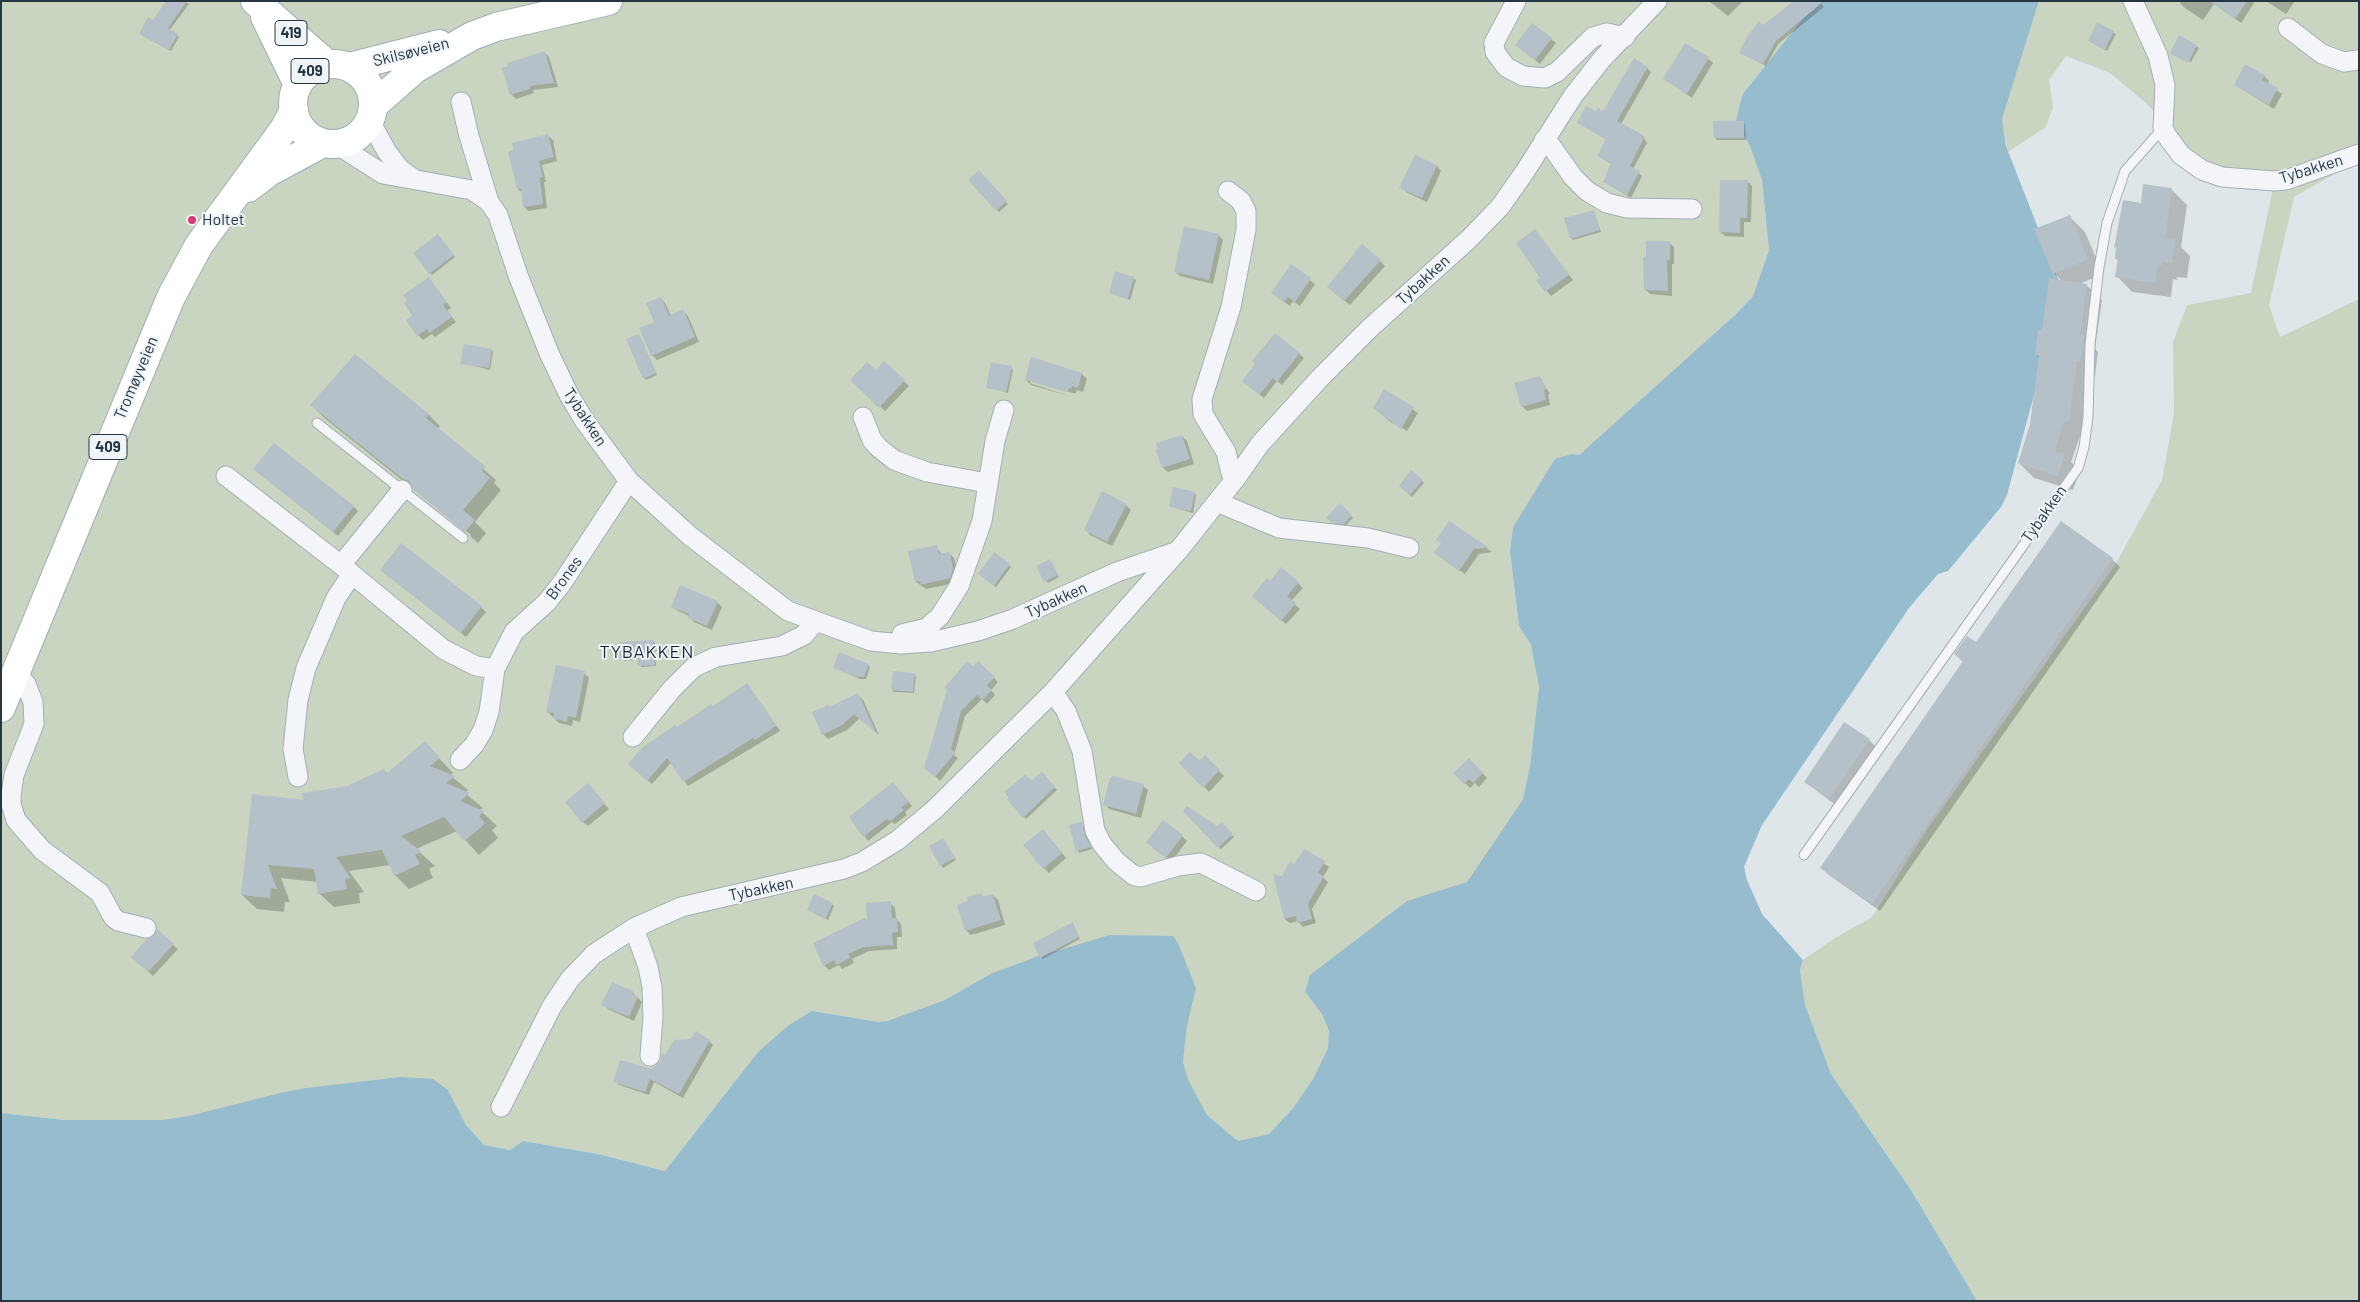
<!DOCTYPE html>
<meta charset="utf-8">
<style>
body{margin:0}
#map{position:relative;width:2360px;height:1302px;overflow:hidden;background:#dfe6ea;font-family:Barlow,sans-serif}
canvas{display:block}
.frame{position:absolute;inset:0;border:2px solid #273643;pointer-events:none}
</style>
<div id="map">
<canvas width="2360" height="1302"></canvas>
<div class="frame"></div>
</div>
<script>
const context = document.querySelector('canvas').getContext('2d');
context.lineJoin = 'round';
function paint(path, color) {
  context.fillStyle = color;
  context.fill(path, 'evenodd');
}
function toPath(rows) {
  const path = new Path2D();
  for (const r of rows) {
    if (r.length === 3) {
      path.moveTo(r[0] + r[2], r[1]);
      path.arc(r[0], r[1], r[2], 0, 2 * Math.PI);
      continue;
    }
    path.moveTo(r[0], r[1]);
    for (let i = 2; i < r.length; i += 2) path.lineTo(r[i], r[i + 1]);
  }
  return path;
}
function stroke(path, color, width, dash) {
  context.strokeStyle = color;
  context.lineWidth = width;
  context.lineCap = dash ? 'butt' : 'round';
  context.setLineDash(dash || []);
  context.stroke(path);
}
function write(font, color, halo, rows, align = 'center') {
  context.font = font + ' Barlow,sans-serif';
  context.lineWidth = 4;
  context.setLineDash([]);
  context.textBaseline = 'middle';
  context.strokeStyle = halo;
  context.fillStyle = color;
  for (const [text, x, y, turn = 0] of rows) {
    context.save();
    context.translate(x, y);
    context.rotate((+turn || 0) * Math.PI / 180);
    context.textAlign = isNaN(turn) ? turn : align;
    if (halo) context.strokeText(text, 0, 0);
    context.fillText(text, 0, 0);
    context.restore();
  }
}
paint(toPath([
 [1,1,1817,1,1744,94,1738,111,1736,121,1750,146,1762,180,1769,250,1753,296,1735,315,1579,455,1572,454,1513,527,1510,551,1519,626,1531,645,1539,687,1530,766,1523,799,1467,882,1305,992,1322,1014,1329,1031,1328,1048,1313,1079,1294,1107,1269,1134,1238,1141,1207,1115,1187,1080,1183,1062,1187,1026,990,974,945,1000,887,1021,758,1052,665,1171,598,1154,523,1141,510,1150,484,1145,466,1125,448,1090,162,1120,65,1120,1,1113],
 [2039,1,2359,1,2359,160,2294,197,2269,305,2280,337,2359,299,2359,1301,1977,1301,1911,1190,1831,1074,1805,1005,1800,970,1803,960,1835,938,1872,917,1924,834,2115,565,2162,480,2174,413,2173,342,2187,305,2251,293,2273,188,2194,156,2146,103,2110,73,2066,56,2049,80,2053,107,2046,127,2008,152,2002,119]
]), '#c9d5c0');
paint(toPath([
 [1817,1,2039,1,2002,119,2006,146,2058,279,2058,287,2037,384,2007,495,2001,507,1948,571,1938,574,1909,608,1762,825,1744,867,1747,880,1762,914,1803,960,1800,970,1805,1005,1831,1074,1911,1190,1977,1301,1,1301,1,1113,65,1120,162,1120,189,1116,280,1093,306,1088,400,1077,433,1079,448,1090,466,1125,484,1145,510,1150,523,1141,598,1154,665,1171,758,1052,789,1025,812,1011,878,1022,887,1021,945,1000,990,974,1036,957,1110,935,1173,936,1178,943,1196,988,1187,1026,1183,1062,1188,1080,1207,1115,1238,1141,1269,1134,1294,1107,1313,1079,1328,1048,1329,1031,1322,1014,1305,992,1310,975,1407,901,1467,882,1523,799,1530,766,1539,687,1531,645,1519,626,1510,551,1513,527,1555,459,1572,454,1579,455,1735,315,1753,296,1769,250,1762,180,1750,146,1736,121,1738,111,1743,94]
]), '#97bccd');
paint(toPath([
 [185,1,189,4,169,31,179,37,171,51,143,36,153,22],
 [1709,1,1743,1,1728,16],
 [1796,1,1825,1,1821,4,1824,7,1778,44,1766,66,1741,53,1763,26],
 [2182,1,2252,1,2254,3,2241,23,2214,4,2203,20,2185,8,2180,3],
 [2266,1,2295,1,2286,14],
 [2098,24,2116,34,2107,51,2089,41],
 [2180,37,2199,48,2191,62,2173,55],
 [1551,39,1556,43,1540,64,1522,50],
 [545,53,549,57,558,87,533,90,534,93,516,99,511,94],
 [1708,58,1713,63,1692,98,1665,79],
 [1647,68,1651,72,1621,124,1643,136,1647,143,1633,169,1642,176,1631,198,1604,182,1611,164,1599,156,1607,140,1579,123,1597,113,1603,113],
 [2264,76,2269,81,2267,84,2282,94,2274,109,2235,85],
 [1743,122,1745,124,1746,140,1717,140,1715,138],
 [548,136,553,140,557,161,542,165,546,182,544,182,547,208,528,211,524,206,522,193,518,189],
 [1415,156,1437,166,1441,171,1427,202,1406,192,1401,187],
 [979,172,1008,204,999,212,970,180],
 [1747,181,1752,186,1751,222,1744,222,1744,237,1725,236,1720,232],
 [2171,189,2187,205,2181,247,2190,256,2187,278,2177,277,2177,280,2173,279,2171,297,2132,292,2117,276,2119,261,2116,258,2116,247,2124,201,2142,204],
 [1594,211,1601,232,1573,240,1571,238],
 [2069,216,2085,232,2103,274,2079,284,2086,285,2102,300,2095,349,2098,352,2095,376,2092,376,2084,436,2080,436,2071,462,2080,470,2073,490,2034,478,2019,463,2031,424,2040,358,2036,355,2062,281,2054,273],
 [1535,231,1573,280,1551,296,1538,281,1542,278],
 [1218,235,1223,240,1213,284,1180,276,1175,271],
 [440,237,455,257,432,275,430,273],
 [1669,242,1674,247,1674,264,1672,264,1672,296,1650,294,1645,289],
 [1380,261,1385,266,1350,305,1333,292],
 [1291,266,1315,284,1300,306,1293,301,1290,306,1277,297],
 [429,278,451,308,447,311,456,322,435,337,432,334,423,340,418,335,414,316],
 [1133,278,1136,280,1130,300,1110,293],
 [661,299,665,303,671,316,683,311,688,316,699,342,657,360,652,355],
 [1275,334,1304,358,1282,385,1277,381,1264,398,1243,381,1257,364],
 [640,337,657,375,646,380,644,378],
 [491,350,493,352,490,370,462,363],
 [1032,359,1082,374,1087,379,1083,392,1077,390,1076,393,1073,393,1030,381,1030,383,1072,397,1031,385,1026,380],
 [885,363,909,386,885,411,852,380,876,372],
 [1011,368,1013,370,1008,393,987,387],
 [1539,377,1550,394,1548,395,1550,405,1527,411,1522,406],
 [1385,390,1418,413,1406,433,1407,431,1393,422,1393,424,1374,408],
 [312,405,428,414,440,426,437,429,496,480,494,483,501,490,475,522,486,533,478,543,470,536,471,535,323,417],
 [1182,436,1187,441,1194,464,1168,472,1163,468],
 [260,474,353,506,358,511,338,536],
 [1422,481,1424,483,1412,497,1400,486],
 [1194,493,1196,495,1193,513,1170,506],
 [1126,505,1131,510,1112,546,1090,535,1086,530],
 [1340,505,1353,518,1346,525,1335,524,1328,518],
 [1450,522,1492,552,1479,554,1465,574,1435,553,1442,544],
 [936,546,942,555,949,553,954,558,958,574,955,583,926,589,916,582],
 [2112,559,2120,567,1880,911,1829,875,1821,868,1964,663,1955,654,1977,644],
 [1052,563,1059,577,1048,583,1038,567],
 [1009,565,1011,567,996,587,982,576],
 [387,575,481,607,486,612,466,637],
 [1270,583,1298,583,1303,588,1291,601,1300,609,1286,624,1258,601],
 [717,602,722,607,712,630,694,622,689,616,678,611,673,607],
 [653,641,655,643,656,666,641,667,639,659,624,661,622,658],
 [978,662,998,682,991,690,995,695,987,704,982,699,965,716,954,755,958,758,940,781,926,767,973,668],
 [868,665,870,667,866,679,860,679,835,668],
 [584,673,589,678,580,722,573,720,572,726,559,723,548,712],
 [914,674,916,677,914,693,894,692,892,690],
 [747,684,780,731,688,786,671,763,652,784,634,768,713,708],
 [858,695,863,700,879,735,860,718,847,730,828,739,823,734,829,708],
 [1869,740,1876,747,1837,806,1805,782],
 [425,743,453,773,450,775,468,790,465,793,483,808,480,810,497,826,492,830,498,838,479,855,457,831,416,849,435,866,429,869,433,878,409,889,395,875,390,865,349,871,364,892,359,893,360,903,334,907,319,893,317,882,281,878,290,902,285,902,284,912,257,909,242,895,304,801,347,787,383,770,388,774],
 [1205,757,1224,776,1209,792,1180,763,1200,763],
 [1469,759,1487,778,1479,787,1475,783,1470,788,1455,773],
 [1042,773,1057,790,1026,819,1009,799],
 [1143,786,1148,790,1141,818,1109,809,1105,804],
 [897,788,912,806,905,812,907,815,895,824,892,822,868,841,851,817],
 [592,790,609,809,588,826,583,822],
 [1184,811,1217,828,1221,824,1234,837,1221,849],
 [1082,823,1092,849,1079,853,1070,826],
 [1047,835,1066,858,1049,873,1044,868],
 [1182,836,1187,841,1171,862,1152,847],
 [943,839,956,860,943,868,930,846],
 [1304,850,1329,867,1323,877,1328,882,1312,909,1316,923,1303,927,1298,921,1290,923,1285,919,1282,877,1294,865],
 [981,894,984,898,993,895,998,900,1005,925,971,935,966,930,969,902],
 [890,903,895,908,896,918,901,924,902,937,897,937,897,949,869,951,852,959,854,963,842,969,839,965,829,970,824,965],
 [832,904,834,906,828,920,808,910],
 [1074,926,1080,939,1043,959,1041,957],
 [173,945,178,949,153,976,137,962],
 [632,992,642,1002,634,1021,608,1009,603,1004],
 [709,1041,713,1045,683,1098,654,1082,649,1095,619,1085,615,1081,653,1071,665,1057]
]), '#0003');
paint(toPath([
 [166,1,187,1,168,28,178,34,169,50,139,34,148,17,153,20],
 [1794,1,1824,1,1776,41,1763,64,1739,53,1747,37,1759,21,1763,25],
 [2210,1,2247,1,2235,19],
 [2097,22,2114,31,2105,50,2088,41],
 [1532,23,1552,38,1535,60,1515,45],
 [2179,35,2197,45,2188,63,2170,53],
 [1685,43,1709,57,1687,94,1663,79],
 [545,51,554,83,530,86,530,89,510,95,502,68,508,66,507,63],
 [1634,58,1648,67,1617,121,1643,135,1642,138,1644,138,1630,166,1640,171,1627,195,1603,182,1611,163,1597,156,1606,139,1577,123,1586,106,1596,111,1598,108,1603,111],
 [2245,64,2265,75,2262,80,2278,88,2269,105,2234,85],
 [1713,121,1744,121,1744,138,1714,138],
 [548,134,554,157,539,161,543,177,540,178,543,204,523,207,521,189,517,189,508,152,513,150,512,143],
 [1415,155,1437,165,1422,198,1399,188],
 [979,170,1007,201,996,211,968,180],
 [1720,180,1748,180,1747,218,1740,218,1740,233,1719,232],
 [2143,184,2172,188,2165,238,2175,239,2172,263,2162,262,2162,265,2158,265,2156,283,2115,277,2118,259,2115,259,2116,247,2114,248,2123,200,2141,203],
 [1594,210,1600,230,1570,239,1564,218],
 [2070,215,2088,259,2053,274,2034,229],
 [1184,226,1219,234,1209,280,1174,272],
 [1535,229,1569,275,1545,292,1536,280,1540,278,1516,243],
 [438,234,454,255,429,274,413,253],
 [1646,241,1670,241,1670,260,1667,260,1668,291,1644,290,1643,257,1646,257],
 [1362,244,1381,260,1344,301,1327,287],
 [1291,264,1311,278,1295,302,1288,297,1284,302,1271,293],
 [1115,271,1134,277,1128,299,1109,293],
 [429,277,447,303,443,305,452,317,429,333,427,329,417,336,406,320,412,316,404,303,407,301,403,295],
 [2049,278,2087,284,2080,335,2084,336,2080,361,2077,361,2069,421,2064,421,2055,451,2065,454,2058,476,2018,463,2030,424,2039,356,2035,355,2038,330,2042,330],
 [661,297,669,316,683,309,695,337,651,356,639,328,654,322,646,303],
 [1275,333,1300,353,1277,382,1273,378,1259,395,1242,381,1255,364,1252,361],
 [639,334,656,373,643,379,626,339],
 [464,344,492,349,489,368,460,364],
 [355,354,429,414,426,418,486,467,482,471,490,478,463,510,475,520,465,532,413,489,409,481,403,479,310,405],
 [1031,357,1082,373,1078,388,1072,386,1071,389,1069,388,1067,392,1025,380],
 [884,361,905,380,879,408,850,380,867,362,876,370],
 [991,362,1012,366,1006,392,986,388],
 [1540,376,1546,389,1544,390,1546,400,1521,407,1514,383],
 [1384,389,1414,407,1401,429,1373,408],
 [1182,435,1190,459,1162,468,1156,450,1158,449,1156,443],
 [274,443,354,506,333,532,253,469],
 [1411,470,1423,480,1410,495,1399,486],
 [1173,487,1195,492,1191,511,1169,507],
 [1102,491,1127,504,1107,542,1084,530],
 [1340,503,1352,515,1344,524,1332,523,1326,518],
 [1449,521,1489,548,1474,549,1459,571,1434,553,1441,543,1436,540],
 [2061,521,2113,558,1872,904,1820,868,1963,661,1954,654,1967,636,1976,642],
 [401,543,482,606,461,633,380,570],
 [937,545,939,554,950,552,953,569,950,578,920,585,920,581,915,582,908,551],
 [994,552,1010,564,994,586,978,574],
 [1050,559,1058,575,1044,582,1036,566],
 [1281,567,1299,582,1287,596,1296,603,1281,621,1252,596,1267,578,1270,581],
 [680,585,718,601,707,626,688,618,689,614,671,607],
 [653,640,655,665,638,666,637,658,620,659,619,642],
 [839,652,869,664,864,677,857,677,833,668],
 [967,661,973,666,978,661,995,677,987,685,992,690,982,700,977,695,961,711,951,749,955,753,935,777,924,768,947,690,945,687],
 [556,665,585,671,576,718,568,716,567,722,553,718,554,713,546,712],
 [893,671,915,673,913,692,891,690],
 [747,683,776,726,755,740,753,738,683,782,667,758,647,781,628,764,643,747,675,725,677,727,711,704,713,706],
 [858,693,877,734,854,714,842,725,822,735,812,712,828,705,829,707],
 [1844,722,1870,739,1829,799,1804,782],
 [425,741,440,758,430,766,455,776,446,783,470,793,460,801,484,811,479,816,485,823,479,829,464,841,444,817,401,836,422,852,415,855,420,864,394,876,382,850,336,857,351,878,345,879,347,889,318,894,314,869,268,865,277,889,271,888,270,898,241,895,252,794,303,800,302,793,347,786,384,769,386,774],
 [1190,752,1200,761,1205,755,1220,770,1203,788,1179,763],
 [1469,758,1483,773,1473,783,1469,779,1464,784,1453,773],
 [1042,772,1055,787,1023,818,1007,799,1009,798,1004,792,1025,775,1032,780],
 [1113,776,1144,784,1136,814,1103,805,1110,778],
 [893,782,909,802,901,807,904,810,890,821,887,819,863,837,849,817],
 [588,783,605,803,582,823,565,802],
 [1187,806,1217,826,1222,822,1233,834,1218,848,1183,811],
 [1163,820,1183,835,1166,858,1146,842],
 [1082,822,1085,836,1091,847,1076,851,1069,825],
 [1043,829,1062,853,1043,869,1023,845],
 [943,838,955,858,940,866,929,846],
 [1304,849,1325,861,1318,873,1324,876,1308,904,1312,919,1297,923,1296,916,1284,919,1273,874,1282,876,1290,861,1294,864,1296,862],
 [981,893,982,897,993,894,1001,920,965,931,957,905,968,901,967,897],
 [814,894,833,903,825,919,807,910],
 [891,901,892,918,897,918,898,932,892,933,893,945,864,947,848,954,850,958,836,965,834,960,823,966,813,943,864,918,867,920,866,903],
 [1073,922,1079,937,1040,958,1033,943],
 [157,929,174,944,148,972,131,957,147,939,154,935],
 [612,982,633,991,632,994,638,996,629,1017,601,1005],
 [696,1031,710,1040,679,1094,650,1079,645,1092,613,1082,620,1060,652,1069,660,1062,662,1053,665,1055,674,1040,690,1039]
]), '#b6c0c8');
const lane = toPath([
 [317,423,463,538],
 [1804,855,2078,468,2084,447,2088,417,2090,344,2099,267,2107,223,2125,171,2163,128]
]);
const street = toPath([
 [1516,1,1494,43,1495,52,1506,67,1523,76,1545,78,1557,72,1593,37,1607,33,1625,37],
 [2133,1,2158,56,2165,85,2163,128,2167,136,2181,155,2202,170,2222,177,2275,181,2286,180,2359,154],
 [2288,28,2322,54,2344,62,2358,60],
 [461,102,469,136,489,202],
 [370,121,387,152,400,169,414,179],
 [1544,140,1549,143,1573,177,1587,191,1607,203,1627,208,1692,209],
 [336,144,383,174,472,190,489,202,498,215,519,278,549,353,569,395,584,420,629,481,690,536,788,611,871,641,901,644,931,642,978,631,1013,619,1117,572,1178,551,1236,478,1260,444,1320,378,1370,328,1469,239,1500,207,1524,173,1573,96,1602,59,1657,1],
 [1228,191,1241,201,1246,211,1246,230,1231,307,1202,399,1203,414,1226,452,1231,473,1236,478],
 [863,417,872,440,878,447,894,460,927,472,987,483],
 [226,476,341,565,443,649,476,666,495,669],
 [1217,502,1279,528,1368,538,1409,548],
 [341,565,402,490],
 [902,638,902,634,927,628,940,616,959,586,982,521,995,441,1004,410],
 [16,672,26,684,33,702,34,724,14,775,11,795,11,804,16,820,42,850,100,893,113,917,118,921,146,928],
 [1053,692,1066,711,1082,751,1095,831,1102,844,1116,861,1133,875,1140,877,1178,866,1201,863,1256,891],
 [633,737,671,690,694,667,716,657,782,646,804,635,815,622],
 [460,760,474,745,483,730,489,712,495,669,514,632,547,602,562,583,629,481],
 [298,777,293,749,298,700,306,668,336,598,352,574],
 [634,928,648,967,652,987,653,1016,650,1056],
 [501,1107,552,1006,570,979,594,954,634,928,681,907,844,869,862,862,898,840,935,809,1053,692,1177,552]
]);
const primary = toPath([
 [255,1,327,64],
 [265,17,298,85],
 [333,104,40],
 [349,67,439,44],
 [374,105,415,69,472,36,496,27,608,1],
 [248,188,269,172,323,143],
 [1,708,171,297,199,245,284,129,294,110]
]);
stroke(lane, '#a4aeb5', 11);
stroke(street, '#a4aeb5', 21);
stroke(primary, '#9eadb7', 30);
stroke(lane, '#f3f5f8', 9);
stroke(street, '#f3f5f8', 19);
stroke(primary, '#fff', 28);
for (const [x, y, r, color] of [
 [192,220,5,"#da3a72"]
]) {
  const dot = new Path2D();
  dot.arc(x, y, r, 0, 2 * Math.PI);
  context.fillStyle = color;
  context.fill(dot);
  stroke(dot, '#eff4f7', 2);
}
for (const [x, y, w] of [
 [291,33,32],
 [310,71,38],
 [108,447,38]
]) {
  const box = new Path2D();
  box.roundRect(x - w / 2, y - 12.5, w, 25, 4);
  context.fillStyle = '#eff4f7';
  context.fill(box);
  stroke(box, '#273643', 1);
}
write('bold 15px', '#273643', null, [
 ["419",291,33],
 ["409",310,71],
 ["409",108,447]
]);
write('16px', '#273643', '#eff4f7', [
 ["Skilsøveien",411,52,-14],
 ["Tybakken",2311,169,-17],
 ["Tybakken",1423,280,-42],
 ["Tromøyveien",136,378,-67],
 ["Tybakken",585,417,57],
 ["Tybakken",2044,514,-55],
 ["Brones",564,578,-54],
 ["Tybakken",1056,600,-24],
 ["Tybakken",761,889,-12]
]);
write('16px', '#273643', '#eff4f7', [
 ["Holtet",202,220]
], 'left');
context.letterSpacing = '1px';
write('18px', '#192733', '#eff4f7', [
 ["TYBAKKEN",647,652]
]);
context.letterSpacing = '0px';
</script>
